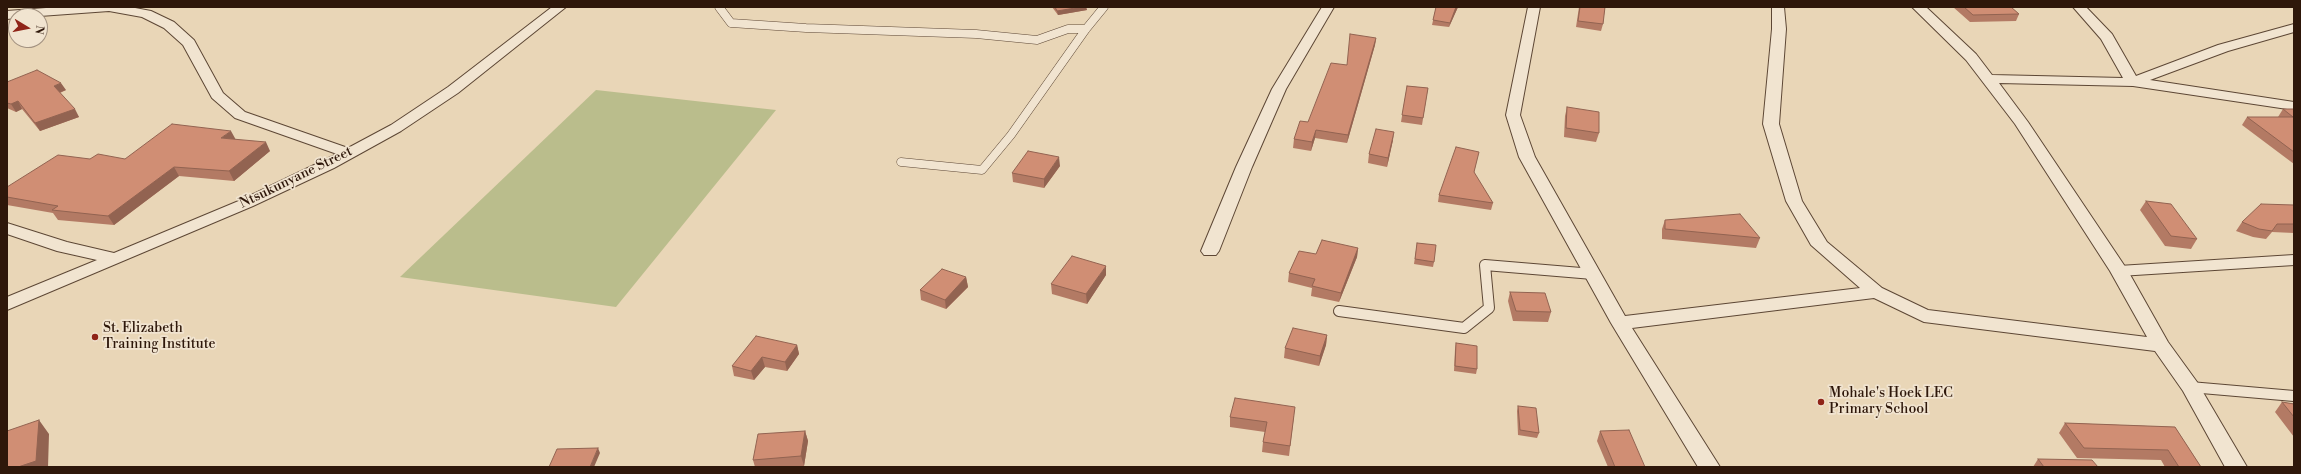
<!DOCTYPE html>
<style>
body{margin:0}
#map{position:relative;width:2301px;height:474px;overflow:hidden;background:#e9d6b7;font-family:"Libre Bodoni",serif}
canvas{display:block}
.frame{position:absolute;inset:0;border:8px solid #2e170a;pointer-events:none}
.north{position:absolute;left:8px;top:8px;width:40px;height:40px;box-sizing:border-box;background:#f1e4d0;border:1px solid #a39281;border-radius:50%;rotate:100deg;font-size:11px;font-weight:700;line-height:16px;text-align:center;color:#2e170a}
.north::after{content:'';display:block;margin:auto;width:14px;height:18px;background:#8f2418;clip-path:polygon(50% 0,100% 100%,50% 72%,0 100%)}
</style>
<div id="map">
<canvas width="2301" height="474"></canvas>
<div class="frame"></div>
<div class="north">N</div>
</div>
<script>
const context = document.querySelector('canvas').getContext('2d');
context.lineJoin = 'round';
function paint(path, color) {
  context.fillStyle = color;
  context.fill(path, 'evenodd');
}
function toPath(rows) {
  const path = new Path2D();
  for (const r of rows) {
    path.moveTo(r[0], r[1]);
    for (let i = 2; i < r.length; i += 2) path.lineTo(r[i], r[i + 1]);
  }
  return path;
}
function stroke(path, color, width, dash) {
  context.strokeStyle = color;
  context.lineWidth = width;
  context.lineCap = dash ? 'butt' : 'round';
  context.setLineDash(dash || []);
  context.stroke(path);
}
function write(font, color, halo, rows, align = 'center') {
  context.font = font + ' "Libre Bodoni",serif';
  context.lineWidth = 3.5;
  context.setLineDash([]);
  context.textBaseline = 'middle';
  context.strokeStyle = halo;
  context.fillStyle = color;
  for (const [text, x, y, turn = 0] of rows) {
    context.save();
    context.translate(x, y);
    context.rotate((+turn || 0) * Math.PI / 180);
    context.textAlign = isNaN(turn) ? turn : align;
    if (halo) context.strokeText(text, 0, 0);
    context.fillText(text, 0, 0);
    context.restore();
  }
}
paint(toPath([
 [596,90,776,110,616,307,400,277]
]), '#babd8c');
const laneFar1 = toPath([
 [719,7,731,23,806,28,976,34,1037,40,1068,29,1086,29],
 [901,162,982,170,1011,135,1086,29,1104,7]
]);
const lane = toPath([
 [2119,271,2294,260],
 [1339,311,1464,328,1489,308,1485,265,1593,274],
 [2190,387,2294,396]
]);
const street = toPath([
 [59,7,130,7,151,11,174,22,194,40,223,93,245,112,348,148,391,125,448,87,552,7,566,7,458,93,401,131,334,168,253,206,7,310,7,297,97,260,57,251,7,234,7,223,67,242,114,253,241,200,337,154,235,118,212,98,183,45,164,28,142,17,109,11,40,16,16,16,16,18,7,19,7,11,59,7],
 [1322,7,1334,7,1286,89,1252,167,1219,251,1216,255,1204,255,1201,251,1236,167,1272,89,1322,7],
 [1528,7,1540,7,1520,115,1535,157,1625,316,1860,288,1811,245,1786,201,1763,124,1772,29,1772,7,1784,7,1786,29,1779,124,1802,201,1827,242,1882,288,1928,310,2147,337,2110,271,2015,124,1966,60,1912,7,1926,7,1976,54,1992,75,2123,78,2101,39,2073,7,2086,7,2112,34,2136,76,2218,45,2294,24,2294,32,2228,51,2150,80,2294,102,2294,110,2133,86,1999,83,2028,122,2128,271,2168,342,2197,382,2247,467,2225,467,2183,391,2155,351,1924,322,1874,298,1632,328,1720,467,1698,467,1611,323,1519,157,1506,115,1528,7]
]);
stroke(laneFar1, '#5d4735', 9);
stroke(lane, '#5d4735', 12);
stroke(street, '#5d4735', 2);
stroke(laneFar1, '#f1e4d0', 8);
stroke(lane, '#f1e4d0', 10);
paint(street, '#f1e4d0');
paint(toPath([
 [1052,7,1086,7,1087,10,1058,15],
 [1436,7,1458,7,1449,27,1432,25],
 [1579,7,1605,7,1603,24,1601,31,1576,27],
 [1953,7,2011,7,2019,14,2016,21,1970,22],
 [1376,38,1375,45,1347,143,1315,138,1311,151,1293,148,1294,139,1308,122,1347,65],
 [7,82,66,90,60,93,79,117,40,131,22,109,16,112,7,108],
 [1407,86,1428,88,1422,125,1401,122],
 [1567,107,1599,133,1596,142,1564,137,1565,116],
 [2283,109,2294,109,2294,164,2242,125,2247,117,2278,117],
 [236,140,270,151,234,181,179,176,114,225,58,220,53,213,7,205,7,187,90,159,125,159],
 [1393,140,1387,167,1368,163,1369,154],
 [1477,159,1474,173,1493,203,1491,210,1438,202,1439,195],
 [1060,166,1044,188,1013,182,1012,173],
 [2146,201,2197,239,2191,249,2165,246,2140,210],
 [2294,205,2294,233,2272,232,2266,239,2253,237,2236,231,2242,222],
 [1665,220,1760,238,1756,248,1662,239,1662,229],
 [1417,243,1434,262,1433,267,1414,264],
 [1358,248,1357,257,1339,302,1311,296,1312,288,1288,282,1289,273,1316,254],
 [1106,275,1087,304,1052,294,1051,284],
 [966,277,968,287,946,309,921,300,920,290],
 [1510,292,1551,312,1548,322,1513,321,1508,301],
 [1327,335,1326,345,1319,366,1284,358,1285,348],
 [1456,343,1477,369,1476,374,1454,371,1455,349],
 [797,345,799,354,787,371,765,367,754,380,734,376,732,366],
 [2282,402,2294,404,2294,437,2275,412],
 [1518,406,1539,433,1537,438,1518,435,1517,411],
 [1294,416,1289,456,1262,452,1263,442,1265,432,1230,427,1230,417],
 [2065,423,2175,427,2201,467,2165,467,2161,460,2077,458,2059,433],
 [805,431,808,441,804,466,790,467,755,467,753,460],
 [1600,431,1645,467,1608,467,1597,441],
 [2038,459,2098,467,2033,467]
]), '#b37a64');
paint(toPath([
 [1081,7,1086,7,1087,10,1058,15,1057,11],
 [1456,7,1458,7,1449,27,1450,23],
 [1376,38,1375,45,1347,143,1348,135],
 [61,83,66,90,58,93,54,86],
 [18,101,22,109,16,112,11,104],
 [75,109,79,117,40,131,35,123],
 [1316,130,1315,138,1311,151,1312,142],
 [231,131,236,140,221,138],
 [1394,132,1393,140,1387,167,1388,158],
 [266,142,270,151,234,181,229,171],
 [1059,157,1060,166,1044,188,1044,179],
 [174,167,179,176,114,225,108,216],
 [1358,248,1357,257,1339,302,1341,293],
 [1106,266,1106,275,1087,304,1086,294],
 [966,277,968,287,946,309,945,300],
 [1327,335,1326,345,1319,366,1320,356],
 [797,345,799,354,787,371,785,362],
 [762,357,765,367,754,380,751,371],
 [39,420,49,434,48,467,18,467],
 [805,431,808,441,804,466,801,456],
 [598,448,600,453,594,467,590,467]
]), '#926351');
const building = toPath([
 [1055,7,1081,7,1057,11,1055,7],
 [1436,7,1456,7,1450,23,1433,20,1436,7],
 [1580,7,1605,7,1603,24,1578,21,1580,7],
 [1964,7,2011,7,2019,14,1973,15,1964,7],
 [1350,34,1376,38,1348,135,1316,130,1312,142,1294,139,1300,121,1308,122,1331,63,1347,65,1350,34],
 [37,70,61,83,54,86,75,109,35,123,18,101,11,104,7,103,7,82,37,70],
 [1407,86,1428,88,1423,118,1402,115,1407,86],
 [1567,107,1599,112,1599,133,1566,128,1567,107],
 [2283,109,2294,109,2294,152,2247,117,2293,117,2283,109],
 [172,124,231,131,221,138,266,142,229,171,174,167,108,216,52,210,58,206,7,197,7,187,58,155,90,159,98,154,125,159,172,124],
 [1376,129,1394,132,1388,158,1369,154,1376,129],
 [1456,147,1479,152,1474,172,1493,203,1439,195,1456,147],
 [1028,151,1059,157,1044,179,1012,173,1028,151],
 [2146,201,2171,204,2197,239,2171,236,2146,201],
 [2261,204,2294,205,2294,224,2277,224,2272,231,2259,229,2242,222,2261,204],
 [1740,214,1760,238,1665,229,1665,220,1740,214],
 [1322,240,1358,248,1341,293,1312,286,1315,279,1289,273,1299,251,1316,254,1322,240],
 [1417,243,1436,245,1434,262,1415,259,1417,243],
 [1072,256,1106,266,1086,294,1051,284,1072,256],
 [942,269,966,277,945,300,920,290,942,269],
 [1510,292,1545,293,1551,312,1516,311,1510,292],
 [1293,328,1327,335,1320,356,1285,348,1293,328],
 [756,336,797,345,785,362,762,357,751,371,732,366,756,336],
 [1456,343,1477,346,1477,369,1455,366,1456,343],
 [1235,398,1295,407,1290,446,1263,442,1267,422,1230,417,1235,398],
 [2282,402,2294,404,2294,417,2282,402],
 [1518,406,1536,408,1539,433,1520,430,1518,406],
 [39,420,36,461,18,467,7,467,7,431,39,420],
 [2065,423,2175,427,2201,467,2179,467,2168,450,2084,448,2065,423],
 [1629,430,1645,467,1615,467,1600,431,1629,430],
 [805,431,801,456,753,460,758,434,805,431],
 [598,448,590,467,549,467,557,449,598,448],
 [2038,459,2092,460,2098,467,2044,467,2038,459]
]);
paint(building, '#d08e74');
stroke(building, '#926351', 1);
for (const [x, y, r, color] of [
 [95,337,4,"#8f2418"],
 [1821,402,4,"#8f2418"]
]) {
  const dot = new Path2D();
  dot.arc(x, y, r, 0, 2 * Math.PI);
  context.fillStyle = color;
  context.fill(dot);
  stroke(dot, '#f1e4d0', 1.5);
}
write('14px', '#2e170a', '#f1e4d0', [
 ["Ntsukunyane Street",296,178,-26]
]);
write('14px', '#2e170a', '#f1e4d0', [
 ["St. Elizabeth",103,329],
 ["Training Institute",103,345],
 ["Mohale's Hoek LEC",1829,394],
 ["Primary School",1829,410]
], 'left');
</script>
